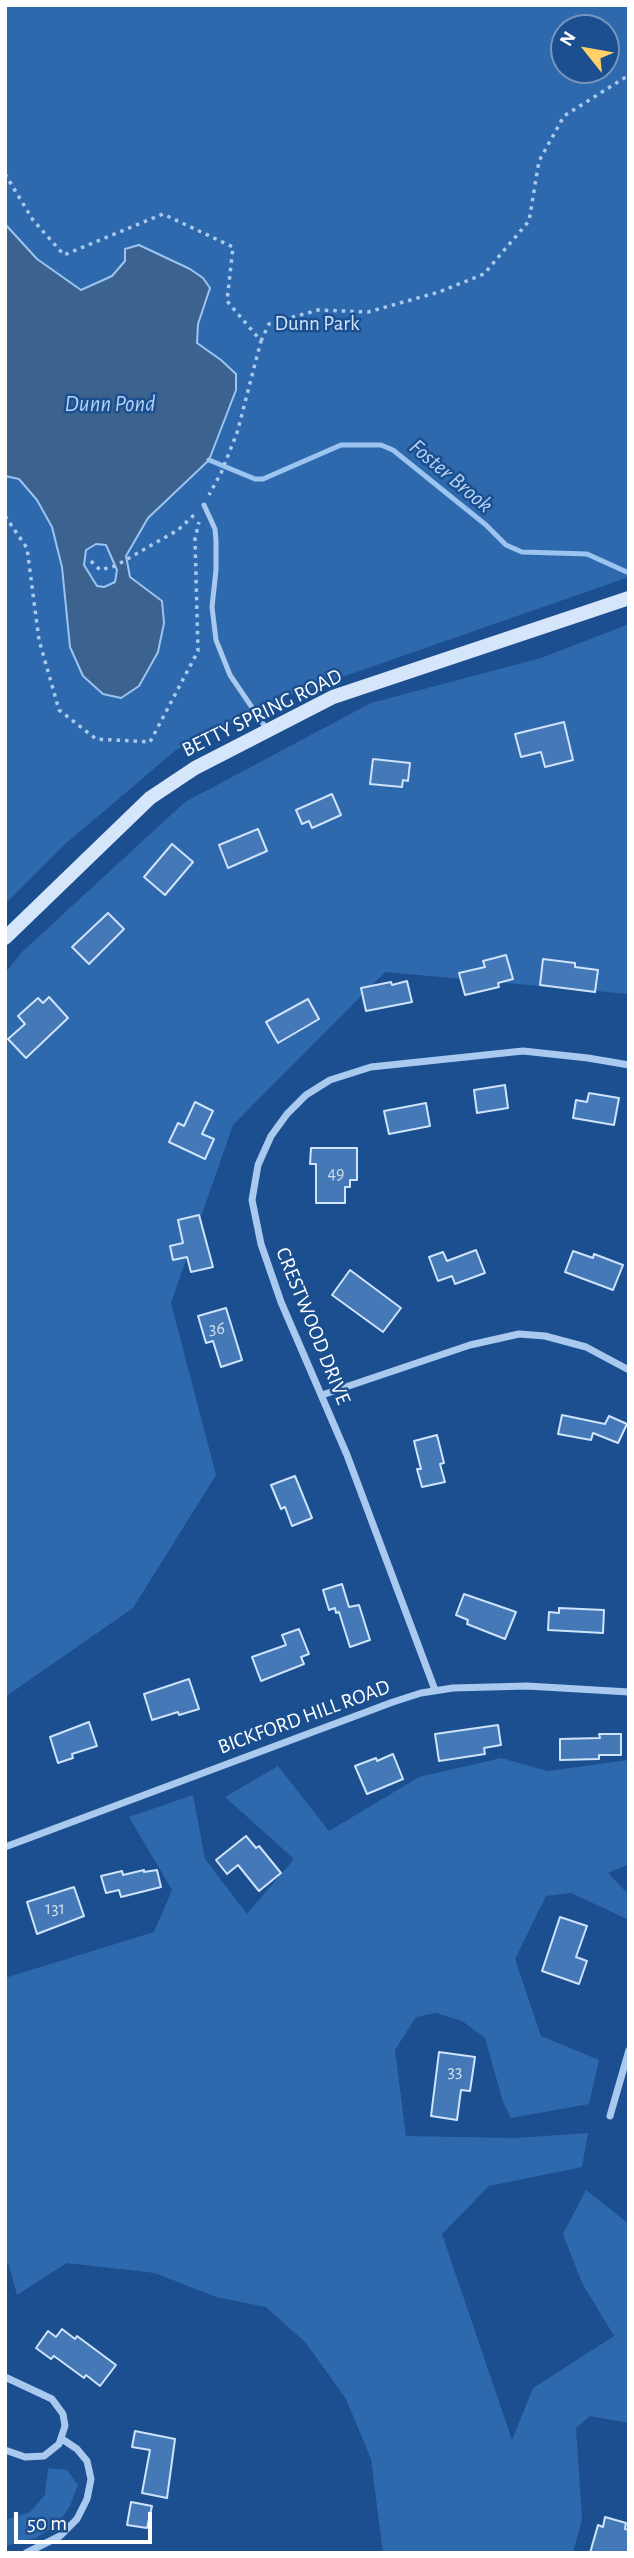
<!DOCTYPE html>
<style>
body{margin:0}
#map{position:relative;width:634px;height:2558px;overflow:hidden;background:#1b4f8f;font-family:"Alegreya Sans",sans-serif}
canvas{display:block}
.frame{position:absolute;inset:0;border:7px solid #fff;pointer-events:none}
.north{position:absolute;left:550px;top:14px;width:70px;height:70px;box-sizing:border-box;background:#1b4f8f;border:2px solid #7695bc;border-radius:50%;rotate:301deg;font-size:19px;font-weight:700;line-height:28px;text-align:center;color:#fff}
.north::after{content:'';display:block;margin:auto;width:24px;height:32px;background:#ffd166;clip-path:polygon(50% 0,100% 100%,50% 72%,0 100%)}
.scale{position:absolute;left:14px;top:2512px;width:138px;height:32px;box-sizing:border-box;border:4px solid #fff;border-top:0;padding-left:9px;font-size:21px;line-height:24px;white-space:nowrap;color:#fff;-webkit-text-stroke:5px #1b4f8f;paint-order:stroke}
</style>
<div id="map">
<canvas width="634" height="2558"></canvas>
<div class="frame"></div>
<div class="north">N</div>
<div class="scale">50 m</div>
</div>
<script>
const context = document.querySelector('canvas').getContext('2d');
context.lineJoin = 'round';
function paint(path, color) {
  context.fillStyle = color;
  context.fill(path, 'evenodd');
}
function toPath(rows) {
  const path = new Path2D();
  for (const r of rows) {
    path.moveTo(r[0], r[1]);
    for (let i = 2; i < r.length; i += 2) path.lineTo(r[i], r[i + 1]);
  }
  return path;
}
function stroke(path, color, width, dash) {
  context.strokeStyle = color;
  context.lineWidth = width;
  context.lineCap = dash ? 'butt' : 'round';
  context.setLineDash(dash || []);
  context.stroke(path);
}
function write(font, color, halo, rows, align = 'center') {
  context.font = font + ' "Alegreya Sans",sans-serif';
  context.lineWidth = 5;
  context.setLineDash([]);
  context.textBaseline = 'middle';
  context.strokeStyle = halo;
  context.fillStyle = color;
  for (const [text, x, y, turn = 0] of rows) {
    context.save();
    context.translate(x, y);
    context.rotate((+turn || 0) * Math.PI / 180);
    context.textAlign = isNaN(turn) ? turn : align;
    if (halo) context.strokeText(text, 0, 0);
    context.fillText(text, 0, 0);
    context.restore();
  }
}
paint(toPath([
 [5,5,629,5,629,577,282,698,176,750,64,845,5,904],
 [564,28,606,28,606,70,564,70],
 [629,624,629,994,385,972,233,1125,171,1303,216,1475,133,1608,5,1697,5,973,23,951,185,802,371,703,541,658],
 [501,1758,548,1771,629,1760,629,1864,608,1873,629,1895,629,1920,571,1893,546,1896,515,1959,541,2036,599,2060,589,2104,511,2118,503,2102,485,2038,462,2021,436,2013,416,2017,395,2050,406,2136,515,2138,588,2133,582,2167,489,2186,442,2234,512,2440,533,2388,614,2336,582,2283,563,2234,586,2190,629,2224,629,2423,590,2416,576,2428,582,2519,573,2553,383,2553,371,2459,346,2399,306,2343,266,2307,216,2297,155,2273,67,2263,17,2295,9,2265,5,2263,5,1978,154,1932,172,1890,129,1817,193,1795,205,1859,247,1914,294,1859,225,1797,278,1766,329,1831,419,1777],
 [48,2468,67,2470,78,2485,70,2506,57,2525,36,2538,5,2546,5,2520,30,2512,45,2495]
]), '#2e69ad');
const water = toPath([
 [5,224,37,259,81,290,112,276,125,261,125,249,139,245,190,269,203,278,210,288,198,324,197,343,221,360,236,374,236,390,209,460,148,518,126,556,130,577,162,601,164,623,158,652,139,686,121,698,103,694,83,676,70,647,62,567,52,527,37,500,19,479,5,476,5,224],
 [96,544,106,545,117,570,115,582,104,587,97,586,84,565,86,550,96,544]
]);
paint(water, '#3c6290');
stroke(water, '#9cc4f0', 2);
stroke(toPath([
 [209,460,255,479,263,479,341,445,381,445,393,450,486,525,506,545,522,552,587,554,629,573]
]), '#9cc4f0', 5);
const building = toPath([
 [564,722,573,760,545,767,541,752,521,757,515,734,564,722],
 [373,759,410,763,408,781,403,780,402,787,370,784,373,759],
 [332,794,341,815,312,828,309,821,302,824,296,810,332,794],
 [258,829,267,851,228,868,219,845,258,829],
 [172,844,193,862,165,895,144,877,172,844],
 [108,913,124,929,89,964,72,947,108,913],
 [506,955,513,979,498,983,499,987,465,995,459,973,485,967,483,961,506,955],
 [543,959,575,963,575,967,598,970,595,992,540,985,543,959],
 [407,981,412,1002,366,1011,361,988,391,982,392,985,407,981],
 [49,997,68,1018,26,1058,8,1039,25,1024,18,1016,38,998,43,1003,49,997],
 [308,999,319,1019,278,1043,266,1022,308,999],
 [505,1085,508,1108,477,1113,474,1090,505,1085],
 [589,1093,619,1098,614,1125,573,1118,576,1100,587,1102,589,1093],
 [195,1102,213,1111,202,1134,214,1139,205,1159,169,1142,178,1123,184,1126,195,1102],
 [426,1103,430,1126,389,1134,384,1111,426,1103],
 [311,1148,357,1148,357,1180,350,1180,350,1187,345,1187,345,1203,316,1203,316,1164,310,1164,311,1148],
 [199,1215,213,1267,191,1272,187,1257,173,1260,170,1246,183,1243,178,1220,199,1215],
 [476,1250,485,1273,455,1284,452,1276,438,1281,429,1257,443,1252,447,1261,476,1250],
 [573,1251,593,1258,594,1254,623,1265,613,1290,565,1272,573,1251],
 [350,1270,401,1308,383,1332,332,1295,350,1270],
 [226,1308,242,1360,221,1367,213,1341,206,1343,198,1316,226,1308],
 [562,1415,605,1424,609,1416,627,1424,618,1443,593,1433,591,1440,558,1434,562,1415],
 [437,1435,444,1463,440,1464,445,1482,422,1487,417,1469,421,1469,414,1441,437,1435],
 [295,1476,312,1518,292,1526,285,1507,281,1509,271,1485,295,1476],
 [342,1584,349,1607,359,1605,370,1640,350,1647,339,1612,336,1613,335,1608,329,1610,323,1590,342,1584],
 [464,1594,516,1612,505,1639,467,1624,468,1620,456,1615,464,1594],
 [559,1608,604,1610,603,1633,548,1630,549,1612,559,1613,559,1608],
 [299,1629,309,1654,301,1657,304,1664,261,1681,252,1657,286,1645,282,1635,299,1629],
 [189,1679,199,1709,179,1715,178,1712,152,1720,144,1694,189,1679],
 [89,1722,97,1746,72,1754,73,1758,58,1763,50,1737,89,1722],
 [498,1725,501,1745,484,1748,485,1754,439,1761,435,1734,498,1725],
 [599,1734,621,1734,621,1755,599,1755,599,1759,560,1760,560,1739,600,1738,599,1734],
 [393,1754,403,1779,367,1794,355,1766,376,1758,377,1761,393,1754],
 [246,1836,256,1848,259,1846,281,1873,259,1891,238,1865,227,1874,216,1860,246,1836],
 [144,1870,144,1872,157,1870,161,1887,121,1897,119,1890,106,1893,101,1876,122,1871,123,1875,144,1870],
 [74,1887,84,1916,37,1934,27,1902,74,1887],
 [560,1917,587,1926,576,1957,587,1961,579,1984,542,1971,560,1917],
 [439,2052,475,2057,470,2091,461,2090,457,2120,431,2116,439,2052],
 [62,2329,75,2339,77,2336,116,2365,100,2386,86,2375,84,2378,54,2356,51,2359,36,2348,48,2331,56,2337,62,2329],
 [135,2431,175,2439,167,2498,142,2493,150,2450,132,2447,135,2431],
 [131,2502,152,2506,147,2528,127,2525,131,2502],
 [605,2517,626,2523,625,2529,629,2530,629,2553,590,2553,598,2525,603,2527,605,2517]
]);
paint(building, '#4478b7');
stroke(building, '#cfe3fa', 2);
stroke(toPath([
 [5,174,33,220,64,255,163,214,233,247,227,301,261,341,237,433,221,473,209,495],
 [261,341,269,324,318,310,368,312,439,292,484,274,529,221,539,161,564,116,629,75],
 [5,516,27,548,39,640,59,710,96,739,150,742,198,651,195,539,199,522],
 [91,561,100,570,115,566,178,530,195,514]
]), '#a9c9ee', 3.5, [3.5, 5]);
stroke(toPath([
 [204,505,215,529,216,541,216,570,212,607,216,640,230,675,266,728]
]), '#a9c9ee', 5);
stroke(toPath([
 [322,1395,470,1345,519,1334,545,1336,586,1347,629,1370],
 [435,1690,347,1455,281,1302,261,1244,252,1200,258,1165,271,1136,287,1114,306,1095,330,1080,371,1067,523,1051,588,1058,629,1065],
 [5,1847,393,1702,421,1693,453,1688,527,1686,629,1692],
 [610,2116,629,2050],
 [5,2377,52,2399,63,2414,65,2426,59,2444,44,2456,25,2457,5,2450],
 [26,2553,60,2536,77,2519,87,2499,91,2479,87,2461,77,2449,62,2439]
]), '#a9c9ee', 7);
stroke(toPath([
 [5,938,150,798,195,768,333,697,629,598]
]), '#d6e6fa', 14);
write('18px', '#d0dded', null, [
 ["49",336,1174],
 ["36",217,1329],
 ["131",55,1909],
 ["33",455,2072]
]);
write('21px', '#cfe3fa', '#1b4f8f', [
 ["Dunn Park",317,324]
]);
write('21px', '#fff', '#1b4f8f', [
 ["BETTY SPRING ROAD",262,713,-26],
 ["CRESTWOOD DRIVE",313,1326,68],
 ["BICKFORD HILL ROAD",304,1717,-20]
]);
write('italic 23px', '#b5d3f5', '#1b4f8f', [
 ["Dunn Pond",110,404],
 ["Foster Brook",451,476,40]
]);
</script>
